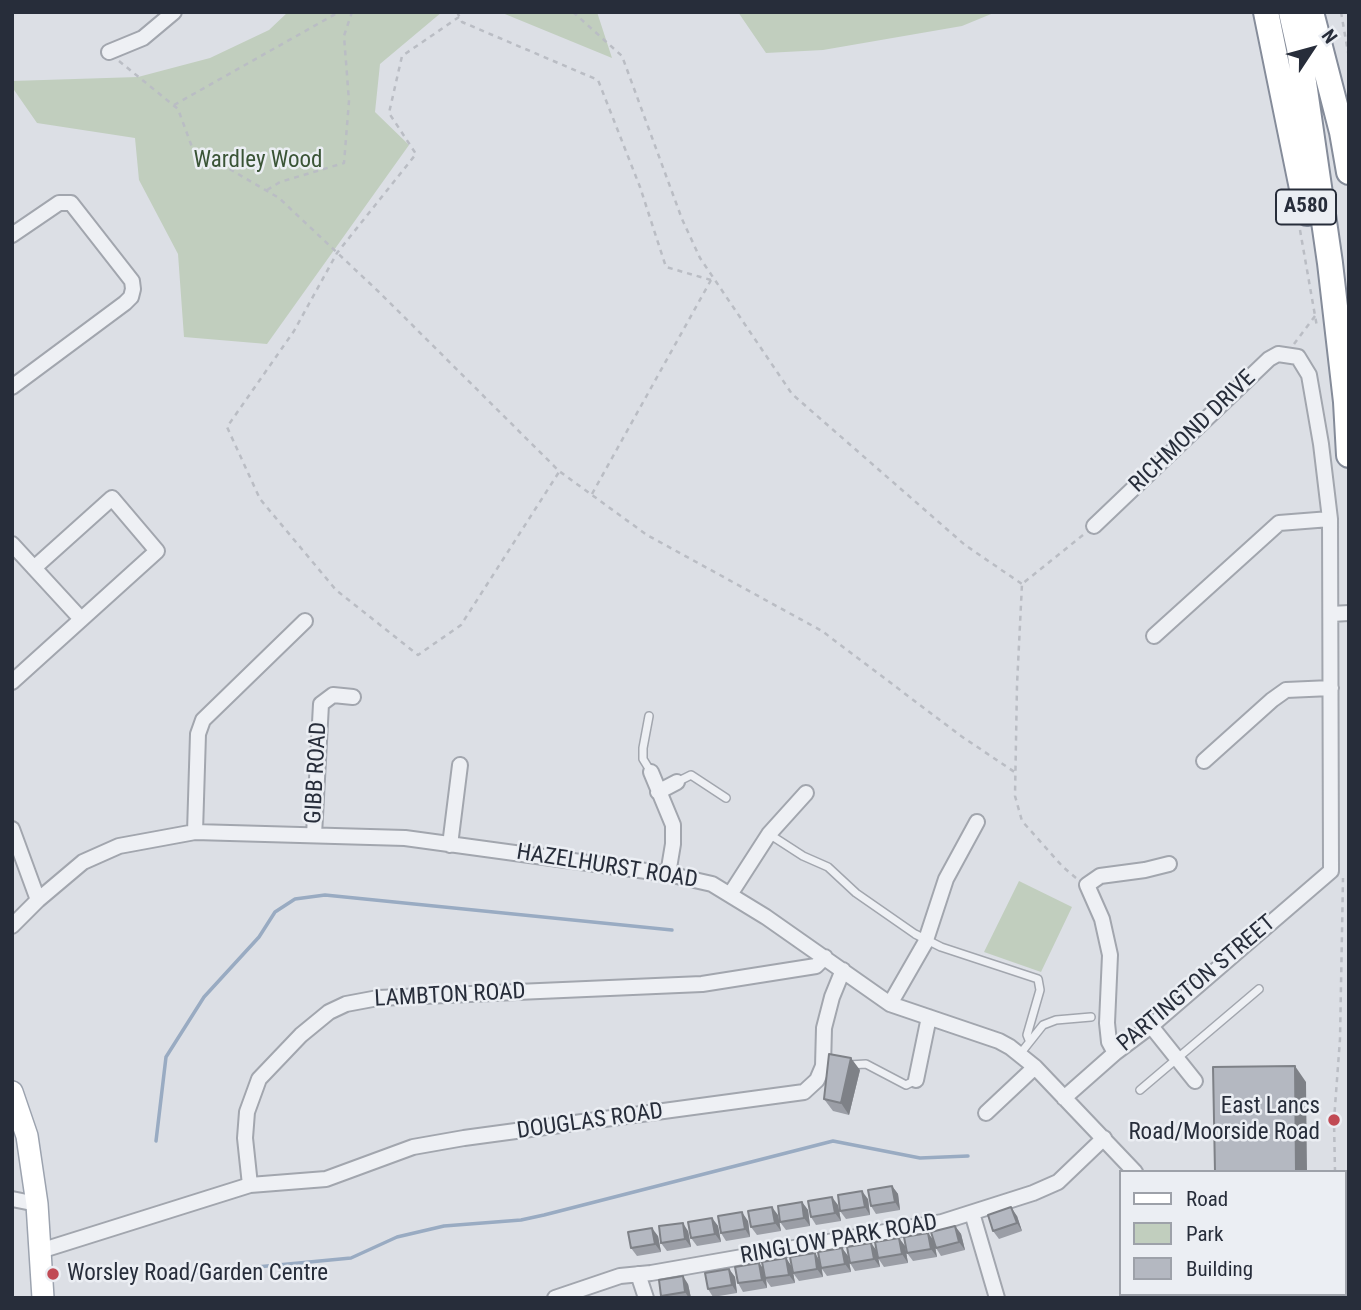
<!DOCTYPE html>
<style>
body{margin:0}
#map{position:relative;width:1361px;height:1310px;overflow:hidden;background:#dcdfe5;font-family:"Roboto Condensed",sans-serif}
canvas{display:block}
.frame{position:absolute;inset:0;border:14px solid #272d3a;pointer-events:none}
.legend{position:absolute;left:1119px;top:1170px;width:228px;height:126px;box-sizing:border-box;background:#ebeef3;border:2px solid #9da1a9;margin:0;padding:9px 12px;list-style:none;font-size:21px;color:#272d3a}
.legend li{display:flex;align-items:center;gap:14px;height:35px}
.legend b{width:35px;border:2px solid #9da1a9}
.north{position:absolute;left:1277px;top:14px;width:70px;height:70px;-webkit-text-stroke:5px #ebeef3;paint-order:stroke;rotate:54deg;font-size:19px;font-weight:700;line-height:28px;text-align:center;color:#272d3a}
.north::after{content:'';display:block;margin:auto;width:24px;height:32px;background:#272d3a;clip-path:polygon(50% 0,100% 100%,50% 72%,0 100%)}
</style>
<div id="map">
<canvas width="1361" height="1310"></canvas>
<div class="frame"></div>
<ul class="legend">
<li><b style="height:9px;background:#fff"></b>Road</li>
<li><b style="height:19px;background:#c1cebe"></b>Park</li>
<li><b style="height:19px;background:#b4b8c1"></b>Building</li>
</ul>
<div class="north">N</div>
</div>
<script>
const context = document.querySelector('canvas').getContext('2d');
context.lineJoin = 'round';
function paint(path, color) {
  context.fillStyle = color;
  context.fill(path, 'evenodd');
}
function toPath(rows) {
  const path = new Path2D();
  for (const r of rows) {
    path.moveTo(r[0], r[1]);
    for (let i = 2; i < r.length; i += 2) path.lineTo(r[i], r[i + 1]);
  }
  return path;
}
function stroke(path, color, width, dash) {
  context.strokeStyle = color;
  context.lineWidth = width;
  context.lineCap = dash ? 'butt' : 'round';
  context.setLineDash(dash || []);
  context.stroke(path);
}
function write(font, color, halo, rows, align = 'center') {
  context.font = font + ' "Roboto Condensed",sans-serif';
  context.lineWidth = 5;
  context.setLineDash([]);
  context.textBaseline = 'middle';
  context.strokeStyle = halo;
  context.fillStyle = color;
  for (const [text, x, y, turn = 0] of rows) {
    context.save();
    context.translate(x, y);
    context.rotate((+turn || 0) * Math.PI / 180);
    context.textAlign = isNaN(turn) ? turn : align;
    if (halo) context.strokeText(text, 0, 0);
    context.fillText(text, 0, 0);
    context.restore();
  }
}
paint(toPath([
 [288,12,442,12,380,64,375,112,409,145,267,344,184,337,178,254,139,180,135,138,37,123,12,87,12,81,138,77,210,58,269,30],
 [500,12,597,12,612,58],
 [738,12,996,12,962,26,823,50,766,53],
 [1019,881,1072,907,1041,972,984,952]
]), '#c1cebe');
stroke(toPath([
 [156,1141,166,1057,204,997,259,937,275,912,295,899,325,895,672,930],
 [194,1273,351,1258,397,1237,444,1226,521,1220,544,1215,833,1141,920,1158,968,1156]
]), '#99abc2', 3.5);
const lane = toPath([
 [649,716,643,748,643,759,651,772],
 [677,782,691,775,726,798],
 [769,834,803,856,828,867,856,893,915,934,941,947,1038,979,1040,990,1027,1035,1029,1040],
 [1020,1054,1043,1025,1056,1020,1091,1017],
 [849,1065,866,1064,906,1085,916,1080],
 [1140,1090,1259,989]
]);
const street = toPath([
 [109,52,143,38,174,12],
 [12,235,59,203,71,203,132,281,133,289,131,297,125,303,12,387],
 [12,544,81,619],
 [1331,614,1349,613],
 [1154,636,1279,523,1330,519],
 [12,682,157,551,112,498,34,568],
 [1204,761,1272,700,1286,690,1331,688],
 [651,772,673,825,673,844,668,874],
 [658,792,677,782],
 [12,829,38,900],
 [195,832,198,734,203,720,305,621],
 [314,835,321,704,333,695,353,697],
 [450,845,460,765],
 [731,893,769,834,806,793],
 [12,926,38,900,83,862,119,846,195,832,405,838,668,874,712,884,766,917,890,1004,999,1041,1010,1047,1035,1067,1135,1172],
 [890,1004,925,943,946,879,977,822],
 [1151,1026,1195,1081],
 [1115,1053,1109,1042,1107,1023,1110,955,1102,919,1087,885,1100,876,1145,870,1169,864],
 [916,1080,929,1017],
 [1064,1098,1115,1053,1151,1026,1331,871,1330,519,1321,444,1309,375,1298,357,1278,354,1269,359,1094,526],
 [986,1113,1035,1067],
 [250,1185,326,1179,413,1147,464,1138,804,1092,817,1080,823,1066,824,1028,832,997,843,970],
 [12,1199,37,1204],
 [972,1213,997,1298],
 [40,1251,250,1185,245,1138,247,1112,259,1079,301,1035,329,1012,346,1004,378,998,702,984,816,966,825,957],
 [638,1274,646,1298],
 [1217,1294,1219,1298],
 [555,1298,620,1276,651,1273,942,1222,1033,1193,1058,1182,1104,1138]
]);
const primary = toPath([
 [12,1092,27,1136,37,1204,43,1298]
]);
const highway = toPath([
 [1266,12,1307,213],
 [1291,12,1299,48,1330,263,1346,402,1349,455],
 [1311,12,1342,132,1349,172],
 [1348,1298,1349,1195]
]);
stroke(lane, '#a2a6ae', 10);
stroke(street, '#a2a6ae', 18);
stroke(primary, '#9ca3af', 24);
stroke(highway, '#858c9a', 28);
stroke(toPath([
 [457,12,462,22,598,80,640,187,666,267,711,280],
 [573,12,622,56,682,219,700,258,792,394,965,545,1022,584],
 [1341,12,1349,58],
 [459,17,402,56,389,113,416,154,337,253,294,331,227,427,260,499,336,590,418,655,461,625,559,472],
 [119,61,178,109,192,147,279,198,380,293,559,471,647,535,822,631,961,736,1016,773],
 [174,105,339,12],
 [267,190,280,182,344,163,349,101,344,36,352,12],
 [1300,230,1317,327],
 [1294,344,1315,316],
 [592,494,711,280],
 [1076,878,1063,867,1022,821,1015,796,1017,685,1022,584,1083,535],
 [1335,1172,1334,1120,1340,1039,1343,878]
]), '#babdc4', 2.5, [5, 5]);
stroke(lane, '#eef0f4', 7);
stroke(street, '#eef0f4', 14);
stroke(primary, '#fff', 21);
stroke(highway, '#fff', 24);
paint(toPath([
 [860,1070,849,1115,833,1111,824,1099],
 [892,1186,898,1194,900,1210,876,1214,871,1206],
 [868,1199,870,1215,846,1219,840,1211],
 [802,1202,808,1210,810,1226,786,1230,780,1222],
 [838,1205,841,1221,816,1225,811,1217],
 [778,1215,781,1231,757,1235,751,1227],
 [1017,1216,1022,1231,999,1239,993,1231],
 [712,1218,718,1226,721,1242,697,1246,691,1238],
 [748,1221,750,1237,726,1241,721,1233],
 [955,1226,961,1234,965,1250,941,1256,936,1248],
 [688,1231,691,1247,667,1251,661,1243],
 [928,1233,934,1241,937,1257,913,1261,907,1253],
 [658,1236,661,1252,637,1256,631,1248],
 [899,1238,905,1246,908,1263,884,1267,878,1258,880,1267,855,1271,850,1263,877,1251],
 [842,1248,848,1256,851,1272,827,1276,822,1269,823,1277,799,1281,793,1273],
 [786,1258,792,1267,795,1283,771,1287,766,1280,767,1288,743,1292,738,1283,759,1263,764,1270],
 [729,1269,735,1277,737,1293,713,1297,708,1289],
 [688,1284,691,1298,662,1298,661,1296]
]), '#9b9ea6');
paint(toPath([
 [851,1058,860,1070,849,1115,841,1103],
 [1295,1066,1306,1082,1307,1172,1296,1172],
 [892,1186,898,1194,900,1210,895,1202],
 [862,1191,868,1199,870,1215,865,1207],
 [832,1197,838,1205,841,1221,835,1213],
 [802,1202,808,1210,810,1226,804,1218],
 [772,1207,778,1215,781,1231,775,1223],
 [1011,1207,1017,1216,1022,1231,1017,1223],
 [742,1212,748,1221,750,1237,745,1229],
 [712,1218,718,1226,721,1242,715,1234],
 [683,1223,688,1231,691,1247,685,1239],
 [955,1226,961,1234,965,1250,959,1242],
 [652,1228,658,1236,661,1252,655,1244],
 [928,1233,934,1241,937,1257,931,1249],
 [899,1238,905,1246,908,1263,902,1254],
 [871,1243,877,1251,880,1267,874,1259],
 [842,1248,848,1256,851,1272,845,1264],
 [815,1253,820,1261,823,1277,817,1269],
 [786,1258,792,1267,795,1283,789,1275],
 [759,1263,765,1271,767,1288,762,1280],
 [729,1269,735,1277,737,1293,732,1285],
 [683,1276,688,1284,691,1298,689,1298,685,1292]
]), '#7e8187');
const building = toPath([
 [829,1054,851,1058,841,1103,824,1099,829,1054],
 [1295,1066,1296,1172,1215,1172,1213,1067,1295,1066],
 [892,1186,895,1202,871,1206,868,1190,892,1186],
 [862,1191,865,1207,840,1211,838,1195,862,1191],
 [832,1197,835,1213,811,1217,808,1201,832,1197],
 [802,1202,804,1218,780,1222,778,1206,802,1202],
 [772,1207,775,1223,751,1227,748,1211,772,1207],
 [1011,1207,1017,1223,993,1231,988,1215,1011,1207],
 [742,1212,745,1229,721,1233,718,1216,742,1212],
 [712,1218,715,1234,691,1238,688,1222,712,1218],
 [683,1223,685,1239,661,1243,659,1226,683,1223],
 [955,1226,959,1242,936,1248,931,1232,955,1226],
 [652,1228,655,1244,631,1248,628,1232,652,1228],
 [928,1233,931,1249,907,1253,904,1237,928,1233],
 [899,1238,902,1254,878,1258,875,1242,899,1238],
 [871,1243,874,1259,850,1263,847,1247,871,1243],
 [842,1248,845,1264,821,1268,818,1252,842,1248],
 [815,1253,817,1269,793,1273,790,1257,815,1253],
 [786,1258,789,1275,765,1278,762,1262,786,1258],
 [759,1263,762,1280,738,1283,735,1267,759,1263],
 [729,1269,732,1285,708,1289,705,1273,729,1269],
 [683,1276,685,1292,661,1296,659,1280,683,1276]
]);
paint(building, '#b4b8c1');
stroke(building, '#7e8187', 2);
for (const [x, y, r, color] of [
 [1334,1120,7,"#c14a54"],
 [53,1274,7,"#c14a54"]
]) {
  const dot = new Path2D();
  dot.arc(x, y, r, 0, 2 * Math.PI);
  context.fillStyle = color;
  context.fill(dot);
  stroke(dot, '#ebeef3', 2.5);
}
for (const [x, y, w] of [
 [1306,207,60]
]) {
  const box = new Path2D();
  box.roundRect(x - w / 2, y - 17.5, w, 35, 5);
  context.fillStyle = '#ebeef3';
  context.fill(box);
  stroke(box, '#272d3a', 2);
}
write('bold 21px', '#272d3a', null, [
 ["A580",1306,207]
]);
write('23px', '#3a5436', '#ebeef3', [
 ["Wardley Wood",258,161]
]);
write('23px', '#272d3a', '#ebeef3', [
 ["RICHMOND DRIVE",1193,432,-44],
 ["GIBB ROAD",317,773,-87],
 ["HAZELHURST ROAD",607,867,9],
 ["PARTINGTON STREET",1197,984,-40],
 ["LAMBTON ROAD",450,996,-3],
 ["DOUGLAS ROAD",590,1122,-8],
 ["RINGLOW PARK ROAD",839,1240,-10]
]);
write('23px', '#272d3a', '#ebeef3', [
 ["East Lancs",1320,1107],
 ["Road/Moorside Road",1320,1133],
 ["Worsley Road/Garden Centre",67,1274,"left"]
], 'right');
</script>
